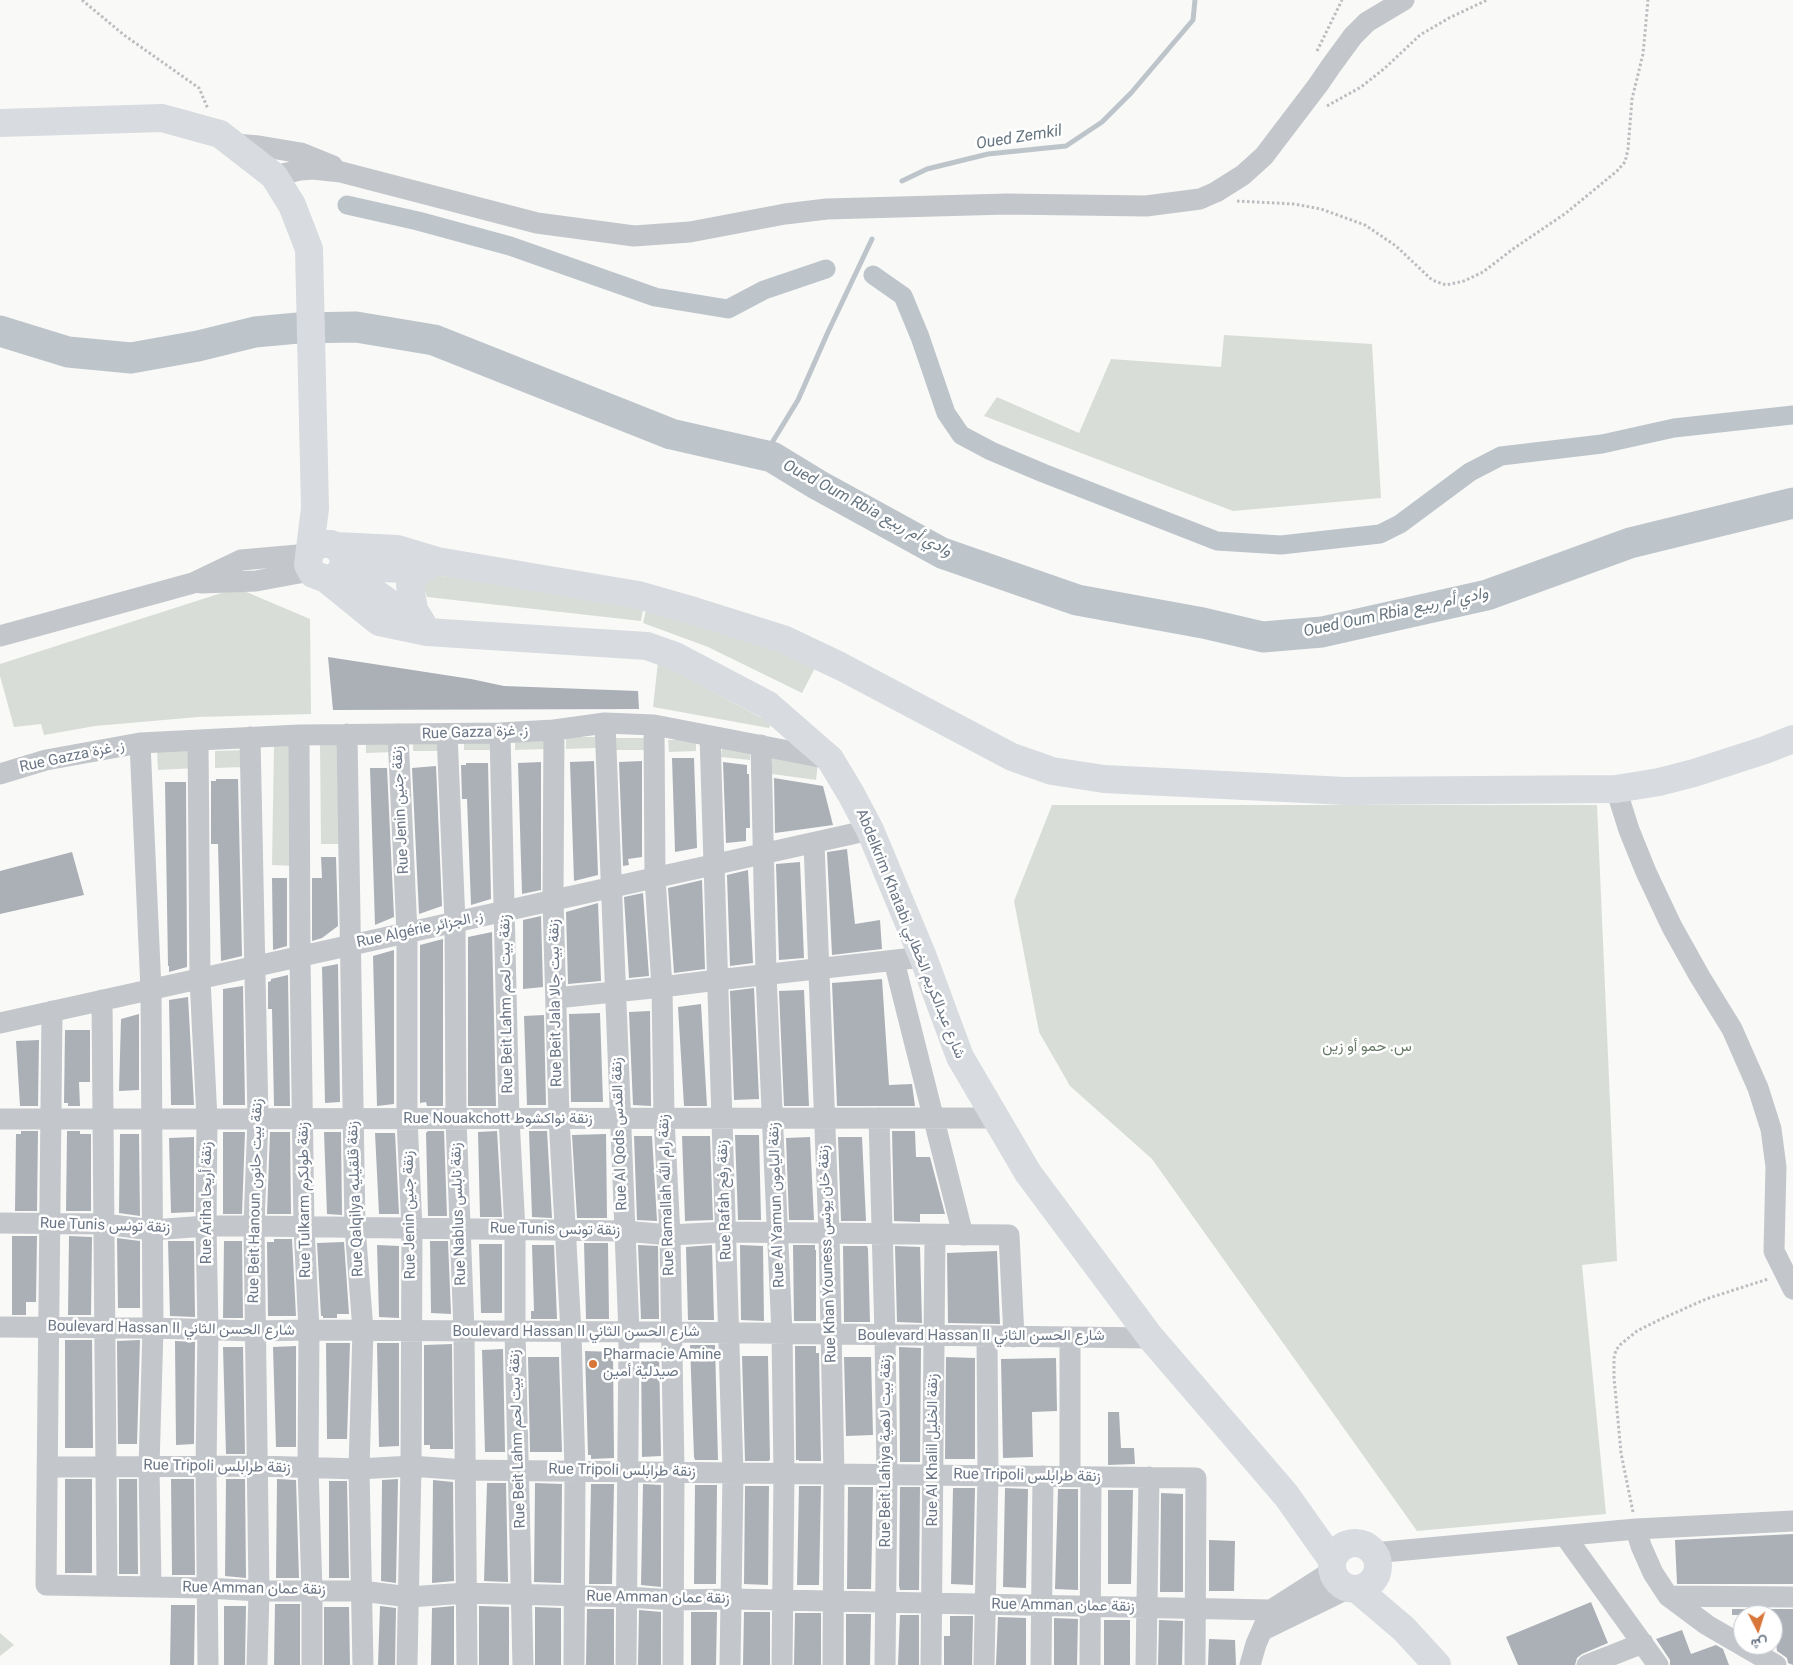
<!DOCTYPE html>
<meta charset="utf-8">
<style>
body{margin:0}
#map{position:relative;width:1793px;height:1665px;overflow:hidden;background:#f9f9f7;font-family:Roboto,Vazirmatn,sans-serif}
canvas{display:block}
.north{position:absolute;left:1733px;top:1605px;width:50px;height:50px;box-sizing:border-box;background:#fff;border:1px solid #c4c8cf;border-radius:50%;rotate:175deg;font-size:14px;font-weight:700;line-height:20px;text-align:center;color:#6b7686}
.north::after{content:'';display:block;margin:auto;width:18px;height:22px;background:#d87639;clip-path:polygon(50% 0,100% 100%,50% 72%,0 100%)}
</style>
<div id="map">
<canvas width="1793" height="1665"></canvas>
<div class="north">ش</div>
</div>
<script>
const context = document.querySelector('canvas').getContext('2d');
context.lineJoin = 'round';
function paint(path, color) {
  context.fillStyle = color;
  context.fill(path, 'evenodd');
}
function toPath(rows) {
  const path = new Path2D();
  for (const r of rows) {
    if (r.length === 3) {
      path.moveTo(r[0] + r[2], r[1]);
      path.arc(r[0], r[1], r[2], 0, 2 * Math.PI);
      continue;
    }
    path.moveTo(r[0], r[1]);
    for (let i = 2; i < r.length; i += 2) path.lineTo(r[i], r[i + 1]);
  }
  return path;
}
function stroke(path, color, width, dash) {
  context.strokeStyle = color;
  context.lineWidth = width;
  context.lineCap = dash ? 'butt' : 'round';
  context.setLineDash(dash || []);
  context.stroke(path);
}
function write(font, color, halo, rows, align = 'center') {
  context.font = font + ' Roboto,Vazirmatn,sans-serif';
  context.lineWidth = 5;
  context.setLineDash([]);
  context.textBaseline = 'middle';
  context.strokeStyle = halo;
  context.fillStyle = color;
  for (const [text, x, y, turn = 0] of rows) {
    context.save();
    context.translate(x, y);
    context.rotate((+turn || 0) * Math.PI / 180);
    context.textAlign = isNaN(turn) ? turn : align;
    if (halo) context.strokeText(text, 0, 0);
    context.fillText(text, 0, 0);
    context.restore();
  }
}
paint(toPath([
 [1224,335,1372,344,1381,498,1233,511,984,416,997,397,1079,433,1111,359,1221,367],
 [428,574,644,605,641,621,427,597,423,585],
 [237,588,310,619,311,714,198,717,95,726,44,735,41,724,14,727,0,676,0,664],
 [647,605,818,662,802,693,708,647,643,623],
 [658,662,771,723,769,728,653,707],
 [566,737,596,737,596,748,566,749],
 [494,738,494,750,464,750,464,739],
 [545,738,545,749,515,750,515,739],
 [616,738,646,738,646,750,616,750],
 [413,740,443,740,443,751,413,751],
 [668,740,696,740,696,751,669,752],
 [396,741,396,752,366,753,366,742],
 [344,742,345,844,321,844,320,743],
 [274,746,299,746,297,866,272,865],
 [722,746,750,749,750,760,721,757],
 [196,749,197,768,158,770,157,751],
 [245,750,246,767,215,768,215,751],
 [772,756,818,763,816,780,772,774],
 [1052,805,1597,805,1617,1261,1582,1265,1606,1514,1417,1531,1152,1159,1070,1086,1039,1032,1014,901],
 [0,1633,14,1645,0,1656]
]), '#d8ded7');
stroke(toPath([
 [902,181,927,169,988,154,1066,146,1102,122,1131,93,1193,20,1195,0],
 [772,457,770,446,798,400,828,332,872,239]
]), '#bdc5cb', 5);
stroke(toPath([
 [347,205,418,221,510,246,655,297,728,309,764,290,826,269],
 [873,275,903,296,920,337,946,413,961,435,991,451,1043,473,1217,541,1281,545,1380,534,1400,524,1470,472,1501,456,1602,444,1674,428,1793,415]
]), '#bdc5cb', 19);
stroke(toPath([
 [0,331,68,352,131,358,198,346,255,332,298,328,356,327,434,340,671,434,772,457,818,485,942,553,1077,600,1203,623,1263,637,1322,632,1487,595,1630,543,1793,503]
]), '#bdc5cb', 31);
paint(toPath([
 [328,657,471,679,504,686,638,691,639,709,333,710],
 [672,758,694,758,697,848,675,852],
 [594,761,598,875,574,881,570,762],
 [642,761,642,857,628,859,629,865,623,866,619,762],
 [541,762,541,890,522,894,518,763],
 [723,762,747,765,747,774,749,774,750,828,746,828,746,841,726,843],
 [466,763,488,763,491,899,471,905,467,799,462,799,461,765,466,765],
 [436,766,442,906,419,914,412,768],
 [370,768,387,768,394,917,375,925],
 [774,778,823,786,833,825,775,833],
 [216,779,238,779,242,956,221,961,218,844,211,844,211,781,216,781],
 [165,782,186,782,187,967,169,972,169,966,168,966],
 [847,849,855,924,880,920,882,949,832,955,827,852],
 [72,852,84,895,0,914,0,871],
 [321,857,336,857,338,926,322,938,312,941,312,878,322,878],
 [800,862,804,958,779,960,776,864],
 [748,870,753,963,730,966,727,875],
 [272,878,287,878,287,946,273,950],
 [702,880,705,969,674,973,668,888],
 [643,893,649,976,629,978,624,897],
 [598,903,601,981,568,984,566,912],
 [541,916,543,987,523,989,523,920],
 [492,932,496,1106,468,1106,468,937],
 [443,939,443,1106,427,1106,426,1102,420,1103,420,945],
 [394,950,394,1104,377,1106,373,956],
 [338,964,340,1102,325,1103,322,967],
 [288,975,290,1106,274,1106,272,1009,268,1009,268,982,271,981,271,979],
 [882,979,889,1085,912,1084,915,1106,837,1106,832,983],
 [243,986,245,1105,223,1105,223,989],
 [754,988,759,1099,734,1100,730,991],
 [804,990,809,1106,784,1106,779,991],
 [188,997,194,1105,171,1105,169,1000],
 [701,1004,707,1106,684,1106,678,1007],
 [650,1011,651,1106,633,1105,629,1012],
 [600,1013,603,1102,571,1102,569,1014],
 [139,1014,139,1090,119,1091,121,1019],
 [544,1015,546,1105,527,1105,524,1016],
 [65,1030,90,1030,90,1082,79,1082,80,1106,68,1106,68,1103,64,1103],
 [39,1040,38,1106,20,1106,16,1041],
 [21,1131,38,1131,37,1211,15,1211,16,1134,21,1134],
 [67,1131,80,1131,80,1134,91,1134,91,1211,66,1211],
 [428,1131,444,1131,447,1216,428,1216,426,1133],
 [497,1131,502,1217,480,1217,478,1132],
 [529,1131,547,1131,552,1218,532,1217],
 [892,1131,915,1131,916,1157,930,1157,945,1214,920,1214,920,1222,894,1221],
 [223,1132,245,1132,242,1214,223,1214],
 [270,1132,290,1132,291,1214,267,1214],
 [324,1132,341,1132,342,1215,327,1214],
 [375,1133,395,1133,399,1214,379,1214],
 [120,1134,139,1134,140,1216,119,1213],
 [606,1134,607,1218,577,1218,572,1135],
 [735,1135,759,1135,761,1220,738,1220],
 [634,1136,652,1136,657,1221,637,1220],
 [682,1136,710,1136,713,1220,685,1221],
 [194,1137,194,1212,171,1213,169,1138],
 [810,1137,814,1220,789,1220,786,1138],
 [838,1137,862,1137,866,1221,841,1221],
 [12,1236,37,1236,36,1302,26,1302,26,1315,12,1315],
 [69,1236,92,1237,91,1315,68,1315],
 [117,1238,140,1241,140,1308,118,1308],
 [274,1239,292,1239,296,1316,268,1316,267,1242,274,1242],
 [168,1241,194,1241,195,1317,170,1316],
 [224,1241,242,1241,243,1318,223,1318],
 [430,1241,448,1241,451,1314,431,1313],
 [344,1242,349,1314,337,1314,337,1318,323,1318,323,1316,321,1316,317,1243],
 [584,1243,608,1243,609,1319,586,1319],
 [479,1244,502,1244,502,1313,481,1313],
 [377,1245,399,1246,399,1318,379,1317],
 [532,1245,554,1245,557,1319,531,1319,531,1311,534,1311],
 [638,1245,658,1246,659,1319,641,1319],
 [712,1245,714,1320,688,1320,686,1247],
 [740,1245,763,1246,764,1321,741,1320],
 [793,1245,815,1245,815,1250,816,1250,816,1321,794,1321],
 [843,1246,867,1246,868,1249,870,1322,844,1322],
 [895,1246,920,1247,922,1323,897,1322],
 [997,1251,1000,1324,948,1323,947,1253],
 [65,1340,92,1340,93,1448,65,1448],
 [140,1340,137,1444,118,1444,117,1341],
 [175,1341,195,1342,194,1444,176,1445],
 [326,1343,350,1343,347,1439,327,1439],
 [377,1343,399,1343,399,1446,379,1447],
 [452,1344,453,1449,430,1449,430,1445,424,1445,424,1345],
 [690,1345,715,1345,718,1460,695,1460,694,1457],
 [296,1346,296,1447,276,1447,273,1347],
 [795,1346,816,1346,816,1353,819,1353,821,1461,799,1461,799,1460,796,1460],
 [223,1347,243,1347,245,1454,226,1454],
 [899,1347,921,1348,920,1462,900,1462,900,1460],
 [503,1349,505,1452,485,1452,482,1350],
 [585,1351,613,1352,614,1458,591,1459,591,1455,588,1455],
 [641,1351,659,1351,661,1456,642,1457],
 [742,1356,768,1356,770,1459,769,1461,745,1461],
 [528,1357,559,1357,562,1452,530,1452],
 [844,1357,871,1357,873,1435,846,1436],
 [946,1357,975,1358,975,1459,945,1459],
 [1056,1358,1057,1411,1032,1412,1033,1457,1003,1458,1001,1359],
 [1108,1412,1119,1412,1121,1448,1134,1448,1135,1464,1108,1465],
 [65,1479,92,1479,92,1573,65,1573],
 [119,1479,137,1479,138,1574,119,1574],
 [171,1479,194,1479,195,1575,172,1575],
 [226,1479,245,1479,246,1578,225,1576],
 [277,1479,296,1480,299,1578,276,1578],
 [398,1479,396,1583,381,1581,382,1480],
 [433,1480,453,1482,454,1581,432,1583],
 [329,1481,347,1481,349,1578,329,1578],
 [487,1483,506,1483,508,1582,484,1581],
 [535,1483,562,1484,561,1583,534,1582],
 [591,1484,614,1484,612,1584,589,1584],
 [643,1484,661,1485,661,1587,641,1585],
 [695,1485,717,1485,716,1584,694,1584],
 [745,1486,769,1486,768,1585,744,1584],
 [799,1486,821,1486,819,1585,797,1585],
 [848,1487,873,1487,871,1589,847,1589],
 [900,1487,920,1487,919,1590,900,1590,899,1586],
 [953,1488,975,1488,973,1585,951,1584],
 [1005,1488,1028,1489,1026,1588,1003,1587],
 [1058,1489,1078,1489,1078,1590,1055,1589],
 [1108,1490,1133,1490,1131,1584,1108,1584],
 [1161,1493,1183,1494,1183,1592,1160,1592],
 [1793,1534,1793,1584,1677,1584,1675,1540],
 [1209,1540,1235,1541,1234,1591,1209,1591],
 [1591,1602,1608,1643,1582,1654,1577,1658,1575,1665,1518,1665,1506,1637],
 [275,1604,300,1604,300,1665,274,1665],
 [171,1605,195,1605,194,1665,170,1665],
 [224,1606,246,1606,245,1665,224,1665],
 [380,1606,396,1608,395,1665,378,1665],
 [454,1606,454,1665,431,1665,432,1608],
 [479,1606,509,1607,509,1665,479,1665],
 [324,1607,349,1607,350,1665,324,1665],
 [535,1607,561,1608,561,1665,535,1665],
 [587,1609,614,1609,614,1665,586,1665],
 [1732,1609,1793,1609,1793,1665,1788,1663,1787,1658,1777,1651,1775,1634,1773,1634,1773,1615,1732,1615],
 [639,1610,661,1612,661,1665,638,1665],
 [691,1612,717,1612,716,1665,691,1665],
 [744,1612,770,1612,770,1665,743,1665],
 [795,1613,821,1613,821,1665,794,1665],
 [846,1614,871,1614,870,1665,846,1665],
 [900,1615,919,1615,919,1665,898,1665],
 [950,1616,973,1616,972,1665,944,1665,944,1636,950,1636],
 [998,1617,1026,1618,1026,1665,996,1665],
 [1054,1618,1078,1619,1077,1665,1054,1665],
 [1104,1620,1130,1620,1130,1665,1104,1665],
 [1159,1620,1183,1621,1182,1665,1158,1665],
 [1682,1630,1691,1654,1716,1645,1723,1649,1729,1665,1670,1665,1670,1660,1656,1639],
 [1209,1639,1235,1640,1236,1665,1208,1665]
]), '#abb0b7');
stroke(toPath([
 [82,0,124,35,199,88,208,109],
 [1317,51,1342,0],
 [1327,106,1361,87,1385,68,1420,35,1449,18,1487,0],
 [1237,201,1294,204,1321,209,1365,225,1396,246,1432,280,1446,285,1464,281,1483,272,1513,249,1566,213,1617,171,1625,162,1628,149,1632,99,1643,54,1648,0],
 [1633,1512,1621,1453,1614,1377,1614,1358,1616,1350,1621,1344,1637,1331,1659,1320,1706,1299,1768,1279]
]), '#bbbdc0', 3, [2.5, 2.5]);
stroke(toPath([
 [234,144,259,146,301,153,333,166],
 [274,176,300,170,313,169,341,172,537,223,634,236,690,232,785,214,827,209,1007,204,1146,206,1200,199,1216,192,1243,175,1264,156,1318,85,1331,66,1353,36,1367,22,1404,0],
 [201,583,256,581,310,571],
 [0,636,193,583,241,560,309,554],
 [605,723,629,1333,626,1665],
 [654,725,655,878,662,987,664,1118,670,1235,674,1471,673,1665],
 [554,730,553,900,559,1118,571,1332,575,1471,574,1665],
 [500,733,509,1119,515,1230,515,1332,523,1665],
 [347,734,355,1227,363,1330,359,1469,363,1665],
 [398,734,407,933,407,1119,412,1229,411,1466,407,1665],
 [447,734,455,922,456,1119,464,1331,467,1665],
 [299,735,300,957,304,1227,309,1330,308,1468,312,1590,312,1665],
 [710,736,733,1473,730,1665],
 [250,737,258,1118,254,1226,259,1591,257,1665],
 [198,741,200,979,207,1119,206,1226,208,1329,206,1467,208,1665],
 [140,743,151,990,153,1328,149,1467,151,1587],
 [761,745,766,975,782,1334,784,1473,782,1665],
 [0,774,46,760,140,743,299,735,500,733,554,730,605,723,654,725,830,759],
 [1616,789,1629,830,1646,872,1672,927,1700,977,1732,1029,1758,1088,1771,1129,1776,1167,1774,1251,1793,1289],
 [814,843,829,1233,834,1474,833,1665],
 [894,961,963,1235],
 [556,998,662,987,717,980,923,957],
 [102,1000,107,1586],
 [52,1011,46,1585,207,1588,259,1591,362,1591,409,1597,466,1593,627,1597,674,1600,731,1599,1271,1610],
 [0,1023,870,830],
 [879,1118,885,1335,887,1474,885,1665],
 [0,1119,996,1118],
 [0,1223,104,1224,152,1230,206,1226,254,1226,624,1231,670,1235,727,1232,1009,1235,1014,1337],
 [0,1327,153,1328,255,1331,309,1330,671,1332,1151,1338],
 [1070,1337,1070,1476],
 [47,1467,258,1466,359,1469,411,1466,465,1470,1196,1478,1195,1665],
 [1636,1529,1641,1546,1653,1573,1668,1596,1707,1625,1776,1665],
 [1565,1536,1658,1665],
 [1373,1553,1636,1529,1793,1521],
 [1668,1596,1793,1597],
 [1263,1630,1349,1588],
 [931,1665,935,1235],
 [984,1665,988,1475,987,1336],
 [1041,1665,1043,1476],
 [1090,1665,1091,1477],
 [1146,1665,1149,1477],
 [1250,1665,1256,1644,1271,1610,1332,1571],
 [1587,1665,1643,1643]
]), '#c3c6ca', 21);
stroke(toPath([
 [0,123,162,118,220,134,274,176,292,205,309,249,315,508,308,565,313,574,326,579,335,577,342,570,344,561,343,555,336,546,331,544,320,544,311,550],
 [336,546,397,549,437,561,638,595,694,611,783,639,840,666,1012,757,1052,771,1104,779,1345,791,1616,789,1659,782,1694,773,1765,750,1793,739],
 [343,566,403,569,431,560],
 [342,570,394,606,408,627],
 [326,579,379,622,427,632,647,646,675,656,768,705,830,759,851,794,870,830,923,957,960,1057,1028,1173,1151,1338,1286,1495,1332,1560],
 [427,631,414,610,410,585,412,579,419,572,435,562],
 [1355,1566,23],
 [1357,1589,1404,1629,1437,1665]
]), '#d8dbdf', 28);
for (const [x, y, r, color] of [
 [593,1364,5,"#d87639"]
]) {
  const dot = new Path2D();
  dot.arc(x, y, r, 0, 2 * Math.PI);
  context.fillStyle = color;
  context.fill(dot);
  stroke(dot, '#fff', 2);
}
write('15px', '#6b7686', '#fff', [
 ["Rue Gazza ز. غزة",475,733,-2],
 ["Rue Gazza ز. غزة",72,757,-12],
 ["Rue Jenin زنقة جنين",401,810,-93],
 ["Rue Algérie ز. الجزائر",420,930,-12],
 ["Abdelkrim Khatabi شارع عبدالكريم الخطابي",910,934,68],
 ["Rue Beit Jala زنقة بيت جالا",556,1003,-91],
 ["Rue Beit Lahm زنقة بيت لحم",507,1004,-91],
 ["Rue Nouakchott زنقة نواكشوط",498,1119],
 ["Rue Al Qods زنقة القدس",620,1134,-92],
 ["Rue Ramallah زنقة رام الله",667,1195,-92],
 ["Rue Qalqilya زنقة قلقيليه",356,1199,-92],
 ["Rue Tulkarm زنقة طولكرم",305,1200,-91],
 ["Rue Rafah زنقة رفح",725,1200,-92],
 ["Rue Beit Hanoun زنقة بيت حانون",256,1201,-89],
 ["Rue Ariha زنقة أريحا",207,1203,-90],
 ["Rue Al Yamun زنقة اليامون",777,1205,-92],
 ["Rue Nablus زنقة نابلس",459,1214,-92],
 ["Rue Jenin زنقة جنين",410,1215,-91],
 ["Rue Tunis زنقة تونس",105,1226,2],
 ["Rue Tunis زنقة تونس",555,1230,1],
 ["Rue Khan Youness زنقة خان يونس",828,1254,-92],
 ["Boulevard Hassan II شارع الحسن الثاني",171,1329,1],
 ["Boulevard Hassan II شارع الحسن الثاني",576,1332],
 ["Boulevard Hassan II شارع الحسن الثاني",981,1336],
 ["Rue Beit Lahm زنقة بيت لحم",518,1439,-92],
 ["Rue Al Khalil زنقة الخليل",933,1450,-90],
 ["Rue Beit Lahiya زنقة بيت لاهية",886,1451,-90],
 ["Rue Tripoli زنقة طرابلس",217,1467,1],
 ["Rue Tripoli زنقة طرابلس",622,1471,1],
 ["Rue Tripoli زنقة طرابلس",1027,1476,1],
 ["Rue Amman زنقة عمان",254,1589,1],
 ["Rue Amman زنقة عمان",658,1598,1],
 ["Rue Amman زنقة عمان",1063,1606,1]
]);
write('15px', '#667965', '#fff', [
 ["س. حمو أو زين",1367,1047]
]);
write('15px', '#6b7686', '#fff', [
 ["Pharmacie Amine",603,1355],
 ["صيدلية أمين",603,1372]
], 'left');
write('italic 16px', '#677681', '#fff', [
 ["Oued Zemkil",1019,138,-9],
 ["Oued Oum Rbia وادي أم ربيع",867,509,28],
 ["Oued Oum Rbia وادي أم ربيع",1396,613,-12]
]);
</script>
